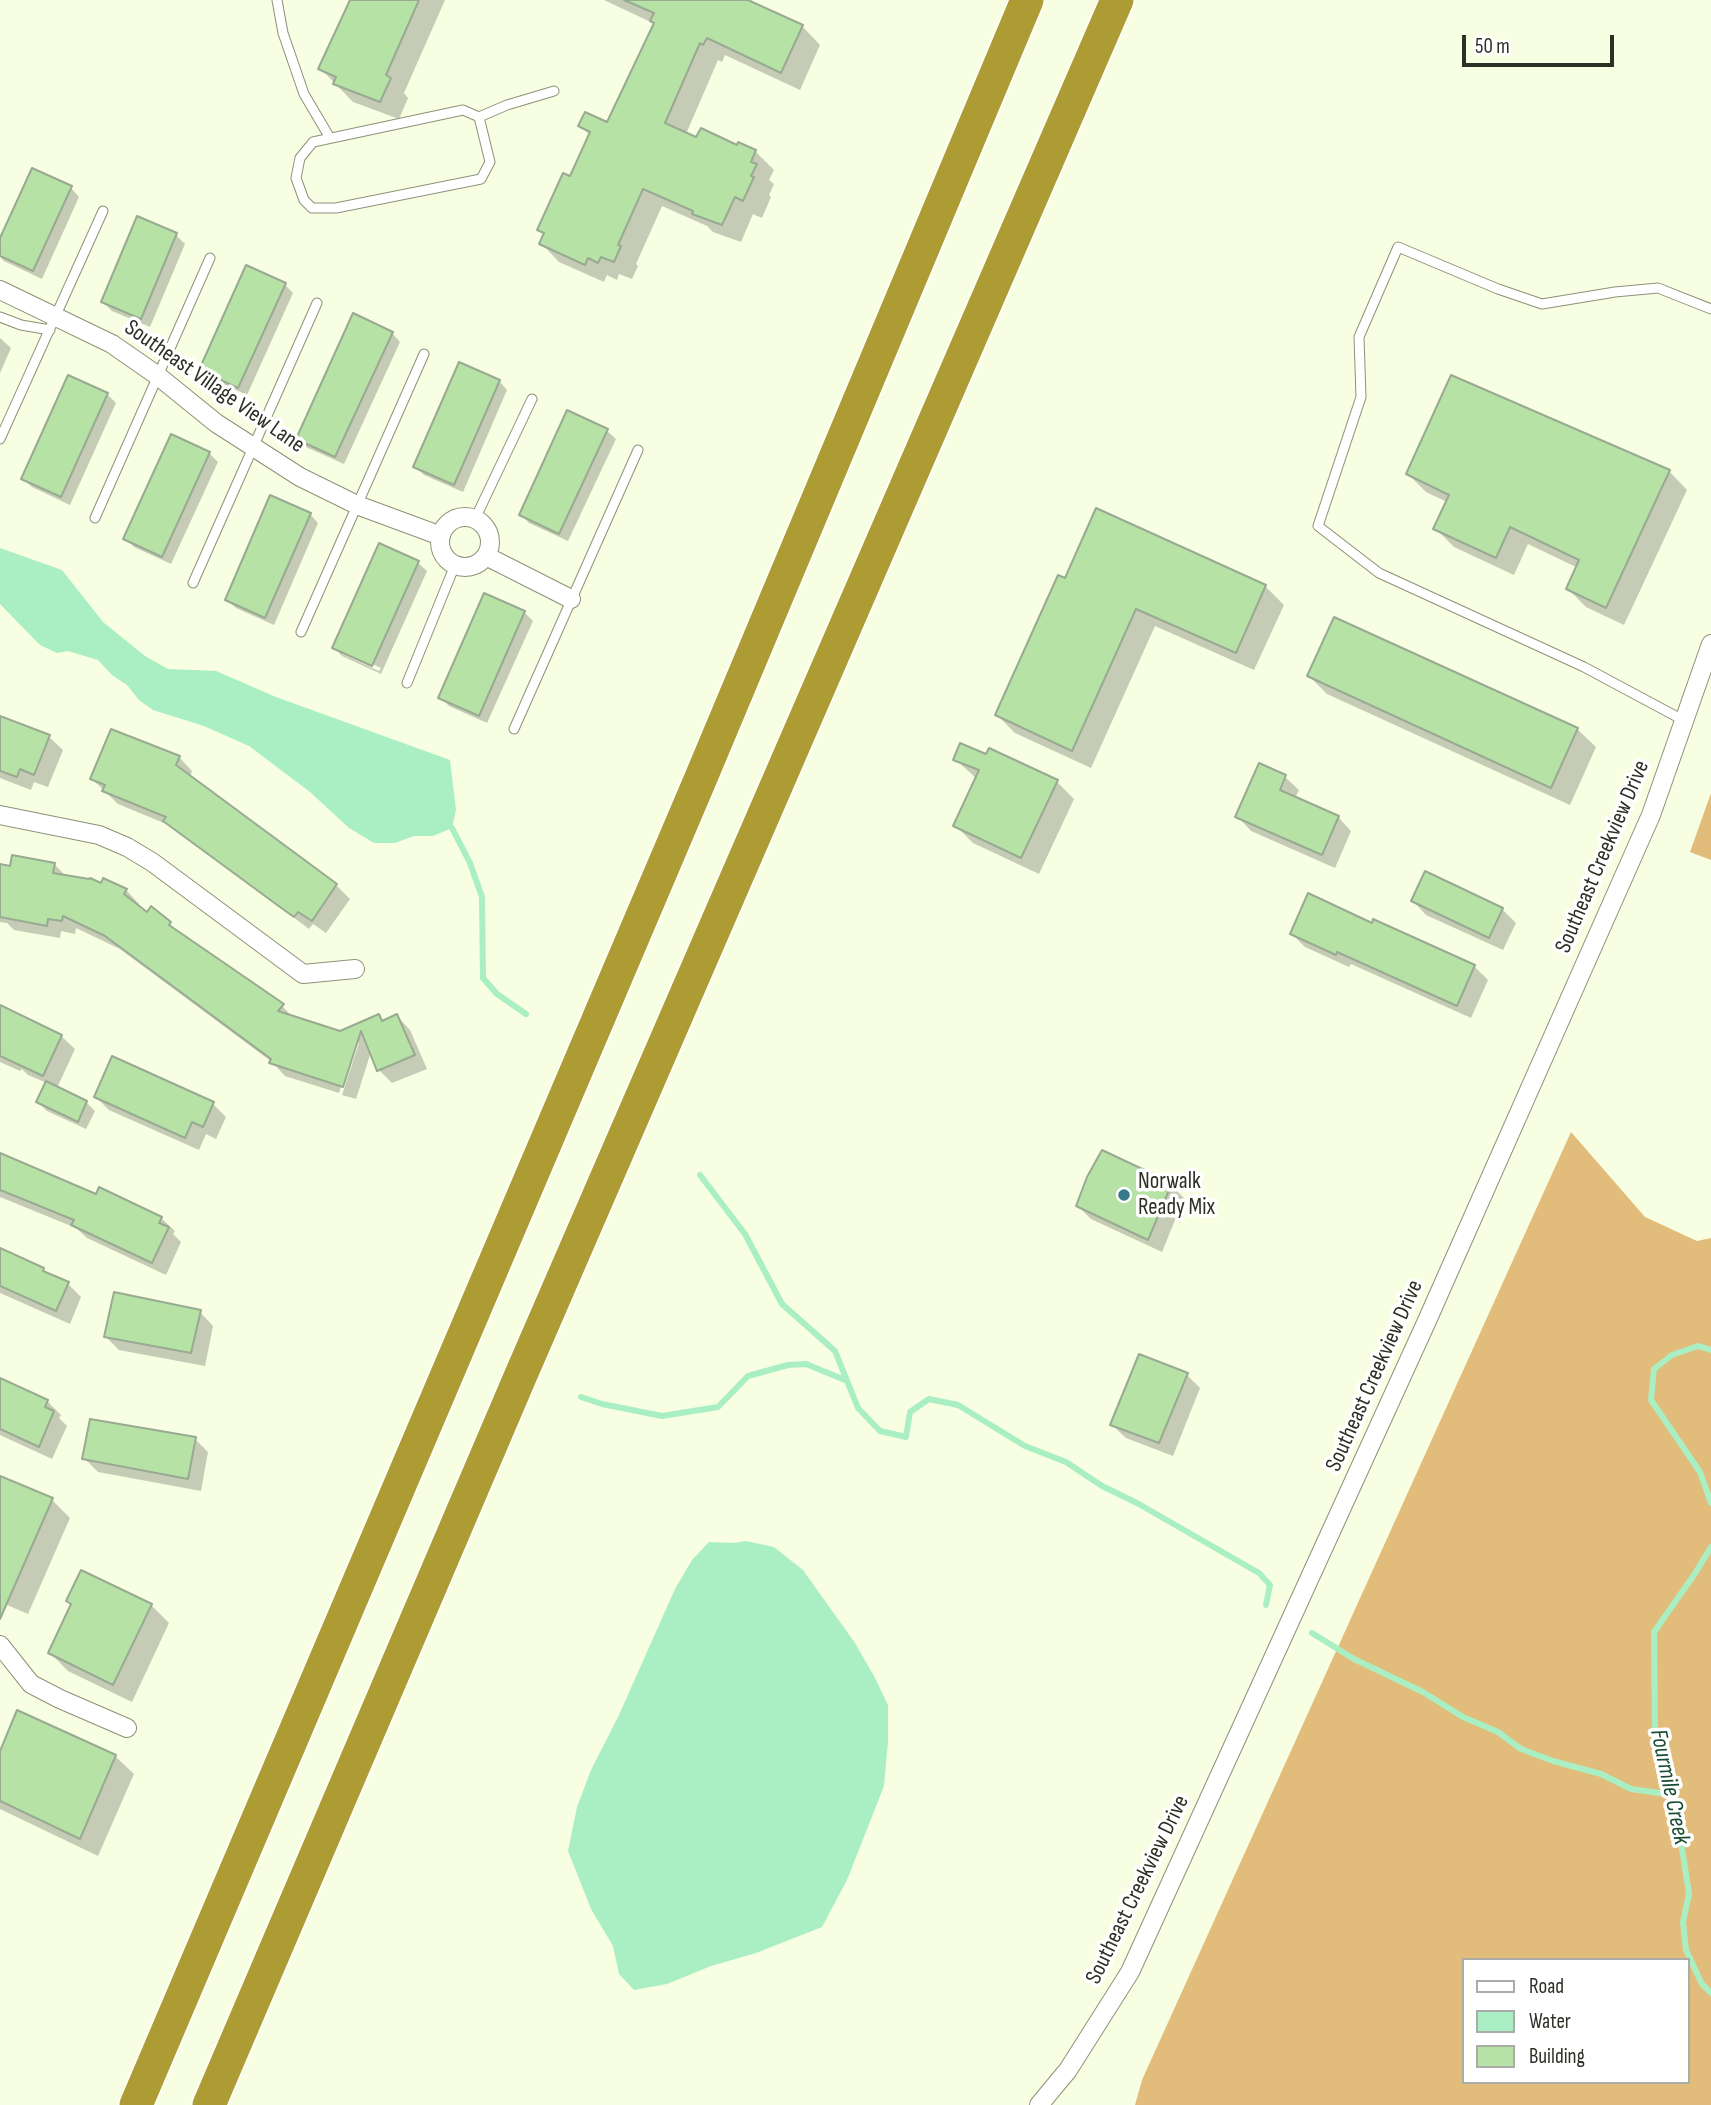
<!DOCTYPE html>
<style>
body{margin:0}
#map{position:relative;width:1711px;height:2105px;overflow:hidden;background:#f7fee2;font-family:"Sofia Sans Condensed",sans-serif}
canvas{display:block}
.legend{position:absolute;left:1462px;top:1958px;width:228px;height:126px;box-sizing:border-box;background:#fff;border:2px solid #abaca8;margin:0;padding:9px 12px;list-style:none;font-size:21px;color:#2d3025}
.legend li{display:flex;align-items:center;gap:14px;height:35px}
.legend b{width:35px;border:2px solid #abaca8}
.scale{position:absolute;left:1462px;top:35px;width:152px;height:32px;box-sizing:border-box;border:4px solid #2d3025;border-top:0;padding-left:9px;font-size:21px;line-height:24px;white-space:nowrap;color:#2d3025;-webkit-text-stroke:5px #fff;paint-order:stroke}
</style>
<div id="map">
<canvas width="1711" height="2105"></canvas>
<ul class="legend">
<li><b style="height:9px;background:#fff"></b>Road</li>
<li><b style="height:19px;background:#a9efc3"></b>Water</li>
<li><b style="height:19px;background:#b6e2a6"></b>Building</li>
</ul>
<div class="scale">50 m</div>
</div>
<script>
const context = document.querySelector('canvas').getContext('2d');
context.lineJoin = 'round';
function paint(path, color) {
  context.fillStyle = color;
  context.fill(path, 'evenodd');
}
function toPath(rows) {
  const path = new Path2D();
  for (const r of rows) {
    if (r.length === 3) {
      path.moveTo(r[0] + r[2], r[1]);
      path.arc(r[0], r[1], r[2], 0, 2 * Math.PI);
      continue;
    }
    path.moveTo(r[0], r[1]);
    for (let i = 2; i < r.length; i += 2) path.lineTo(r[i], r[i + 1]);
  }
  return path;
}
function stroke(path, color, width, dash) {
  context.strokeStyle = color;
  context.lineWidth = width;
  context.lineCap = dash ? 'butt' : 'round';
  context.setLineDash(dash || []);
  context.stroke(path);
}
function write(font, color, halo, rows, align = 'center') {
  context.font = font + ' "Sofia Sans Condensed",sans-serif';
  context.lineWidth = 7;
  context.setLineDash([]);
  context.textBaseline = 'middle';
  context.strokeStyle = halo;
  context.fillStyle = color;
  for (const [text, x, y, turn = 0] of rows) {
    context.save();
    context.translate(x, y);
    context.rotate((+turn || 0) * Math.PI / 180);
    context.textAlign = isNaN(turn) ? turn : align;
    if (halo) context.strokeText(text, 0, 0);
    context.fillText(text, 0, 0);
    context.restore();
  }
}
paint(toPath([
 [1711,793,1711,860,1690,852],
 [1571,1132,1645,1217,1697,1241,1711,1238,1711,2105,1135,2105,1142,2080],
 [1464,1960,1688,1960,1688,2082,1464,2082]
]), '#e1bc7b');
paint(toPath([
 [0,548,62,570,103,622,145,656,168,669,216,671,276,697,450,760,456,810,452,828,433,836,414,836,395,843,374,843,349,828,310,792,249,746,204,726,153,710,139,700,127,685,112,675,98,660,68,651,57,653,40,645,0,604],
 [746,1541,774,1547,803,1570,855,1643,874,1676,888,1705,888,1742,884,1786,847,1880,822,1927,756,1953,711,1966,667,1984,634,1990,619,1974,613,1946,591,1909,568,1851,577,1807,591,1770,619,1715,675,1589,692,1560,709,1542,734,1543]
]), '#a9efc3');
paint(toPath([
 [352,0,445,0,404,93,408,98,399,119,353,102,321,69],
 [604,0,752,0,751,3,802,26,820,45,800,90,725,55,722,62,718,60,686,134,697,140,755,151,774,170,769,180,774,184,769,195,771,197,762,218,753,214,741,242,713,232,707,226,662,206,636,264,638,266,632,279,619,274,617,280,607,275,604,282,559,262,541,243,545,235,540,230,571,178,590,135,580,126,608,125,655,24],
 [71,188,79,197,42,279,4,261,0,257,0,242],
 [176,235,185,244,150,327,112,311,103,302],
 [285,285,293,293,247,395,209,378,201,369],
 [392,333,400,342,344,464,306,447,298,438],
 [0,338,11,348,0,373],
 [499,381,507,390,463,492,424,475,415,466],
 [107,394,116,403,70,505,32,487,23,479],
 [607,431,616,439,568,541,529,523,521,514],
 [209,453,218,462,171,564,134,547,125,538],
 [1669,471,1687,490,1624,625,1586,607,1568,589,1578,568,1528,544,1514,575,1454,547,1435,528,1447,502,1426,492,1408,474],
 [310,514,318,523,274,625,236,608,227,600],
 [418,563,427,571,381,674,342,656,334,647],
 [342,650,381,668,379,671,342,654],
 [1066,580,1265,586,1284,605,1254,670,1155,626,1091,768,1015,733,997,715],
 [524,612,533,621,487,723,449,706,440,697],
 [1309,676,1577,729,1596,747,1570,805,1327,694],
 [0,718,49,737,63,750,48,787,34,782,31,790,0,778],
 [179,757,192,771,190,777,336,885,350,899,326,933,313,924,309,929,171,826,118,804,92,779],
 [955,759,1057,782,1074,799,1039,874,973,843,955,825,977,779],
 [1285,777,1299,790,1295,798,1338,817,1351,831,1335,868,1251,831,1238,817],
 [54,864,67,877,126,890,139,904,138,907,147,914,151,909,184,937,282,1006,295,1019,340,1033,379,1016,384,1022,397,1016,410,1030,427,1069,392,1083,379,1070,371,1052,356,1099,342,1095,359,1043,355,1043,339,1093,285,1076,272,1062,120,949,76,928,75,934,61,931,60,938,14,930,7,923,0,922,0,866,11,868],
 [1413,901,1502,909,1516,923,1503,950,1426,915],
 [1373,925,1474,966,1488,980,1471,1018,1351,964,1349,967,1305,947,1292,934],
 [0,1007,61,1036,75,1049,57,1088,86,1102,95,1111,86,1129,47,1111,38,1102,47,1083,28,1075,22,1069,20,1071,0,1062],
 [96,1097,213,1104,226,1117,216,1139,206,1134,199,1150,109,1110],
 [0,1155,97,1197,161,1218,175,1231,173,1234,181,1242,166,1275,87,1238,76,1228,0,1197],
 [1171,1185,1184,1198,1162,1252,1091,1219,1078,1206],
 [0,1250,43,1269,49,1275,68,1284,81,1297,70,1324,0,1293],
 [200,1312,213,1326,205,1366,119,1350,106,1337],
 [1187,1375,1200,1388,1173,1456,1126,1438,1112,1425],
 [0,1380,47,1401,61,1415,59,1418,67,1426,52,1459,0,1435],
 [195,1439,208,1452,201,1491,98,1472,84,1458],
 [0,1478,52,1500,70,1518,28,1614,0,1602],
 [68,1601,151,1605,169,1623,132,1702,68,1671,50,1653,72,1605],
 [0,1755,115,1756,134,1774,98,1856,0,1809]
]), '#0003');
stroke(toPath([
 [452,828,470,863,482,897,483,978,497,994,526,1014],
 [700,1175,745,1234,782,1304,835,1351,858,1408,880,1431,906,1437,910,1412,929,1399,958,1405,1025,1446,1066,1462,1102,1486,1137,1503,1259,1573,1270,1585,1266,1605],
 [1711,1350,1698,1346,1672,1355,1654,1369,1651,1400,1700,1472,1711,1503],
 [581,1397,602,1404,662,1416,718,1407,748,1376,788,1365,806,1364,845,1380],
 [1711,1547,1694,1575,1654,1632,1655,1737,1670,1770,1689,1894,1683,1922,1686,1950,1702,1984,1711,1993],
 [1312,1633,1354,1659,1423,1692,1463,1717,1498,1732,1521,1749,1553,1761,1601,1774,1631,1789,1674,1795]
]), '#a9efc3', 6);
const building = toPath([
 [350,0,419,0,386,75,391,78,380,102,333,84,336,77,318,69,350,0],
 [624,0,748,0,803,25,781,73,707,38,703,45,700,43,665,123,696,137,701,128,737,145,738,142,756,150,751,162,757,164,751,176,754,177,743,201,735,197,722,225,692,214,693,211,643,189,618,245,621,246,614,262,601,257,598,263,588,258,585,265,539,244,544,233,537,230,563,173,570,176,590,132,578,126,585,112,607,122,654,23,650,21,654,13,624,0],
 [32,168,72,186,33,271,0,256,0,238,32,168],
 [137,216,177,233,141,319,101,302,137,216],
 [246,265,286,283,238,388,199,370,246,265],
 [353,313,393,332,335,457,296,439,353,313],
 [459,362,500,380,454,485,413,467,459,362],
 [68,375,108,393,61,497,21,479,68,375],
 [1451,375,1670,470,1606,608,1566,589,1579,560,1510,527,1496,558,1433,529,1449,495,1406,474,1451,375],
 [567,410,608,429,559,534,519,515,567,410],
 [171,434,210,452,162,557,123,539,171,434],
 [270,495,311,513,265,618,225,600,270,495],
 [1096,508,1266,585,1236,653,1136,609,1072,751,995,715,1058,575,1065,578,1096,508],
 [379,543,419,561,372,666,332,648,379,543],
 [484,593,525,611,479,716,438,698,484,593],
 [1334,617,1578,728,1551,788,1307,676,1334,617],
 [0,716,50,735,34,775,20,769,17,777,0,771,0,716],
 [111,729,180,756,176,765,337,884,312,921,298,912,294,917,280,907,163,821,166,817,102,791,105,785,90,779,111,729],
 [960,743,986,754,989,748,1058,780,1021,858,953,826,979,770,953,760,960,743],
 [1259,763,1286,775,1280,790,1339,816,1322,855,1235,817,1259,763],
 [12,855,55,863,53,873,89,879,90,878,101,883,103,878,127,889,124,894,147,912,151,906,171,922,169,925,284,1004,278,1011,340,1031,379,1014,382,1021,397,1014,415,1055,377,1071,361,1031,343,1087,269,1063,271,1059,105,936,63,916,62,921,48,919,47,926,0,917,0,864,10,866,12,855],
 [1425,871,1503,908,1489,938,1411,901,1425,871],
 [1308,893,1372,923,1373,919,1475,965,1457,1006,1337,952,1336,955,1290,934,1308,893],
 [0,1005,62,1035,43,1076,0,1056,0,1005],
 [112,1056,214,1102,203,1127,192,1122,185,1138,94,1097,112,1056],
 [46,1081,87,1101,78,1122,36,1102,46,1081],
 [1102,1150,1172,1183,1148,1240,1076,1206,1087,1177,1102,1150],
 [0,1153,96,1194,99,1187,162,1217,159,1223,169,1227,152,1263,71,1225,74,1220,0,1190,0,1153],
 [0,1248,44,1268,43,1271,69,1282,56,1311,0,1286,0,1248],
 [114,1292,201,1310,191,1353,104,1337,114,1292],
 [1139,1354,1188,1373,1159,1443,1110,1425,1139,1354],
 [0,1378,48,1400,45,1407,54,1411,39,1447,0,1429,0,1378],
 [90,1419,196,1437,188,1479,82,1459,90,1419],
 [0,1476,53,1498,0,1619,0,1476],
 [81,1570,152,1604,113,1685,48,1653,71,1604,66,1601,81,1570],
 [17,1710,116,1755,80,1839,0,1801,0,1751,17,1710]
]);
paint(building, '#b6e2a6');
stroke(building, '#99aa93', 2);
const service = toPath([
 [277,0,283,33,304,94,330,138],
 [463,110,479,117,490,162,481,179,336,208,312,208,304,200,296,178,300,158,313,142,463,110],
 [479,117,507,105,554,91],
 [0,317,21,325,50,330],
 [0,439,103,211],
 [95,518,210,258],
 [475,519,532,399],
 [193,583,317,303],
 [301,632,424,354],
 [407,683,455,565],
 [1683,720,1584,667,1379,573,1318,526,1361,397,1359,337,1398,247,1498,289,1542,304,1615,292,1658,288,1711,309],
 [514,729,638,450]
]);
const minor = toPath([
 [0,290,112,344,158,376,216,423,300,477,357,505,441,536],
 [465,542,25],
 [486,556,571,599],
 [0,815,99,835,127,847,152,862,303,974,355,969],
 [0,1645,31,1684,60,1699,127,1728],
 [1039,2105,1068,2070,1130,1972,1426,1323,1651,815,1711,644]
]);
const motorway = toPath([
 [136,2105,700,780,1027,0],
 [209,2105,520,1377,1117,0]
]);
stroke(service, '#8c9279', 11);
stroke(minor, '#8c9279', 20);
stroke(motorway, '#fff', 36);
stroke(service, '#fff', 9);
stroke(minor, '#fff', 18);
stroke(motorway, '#ad9c33', 33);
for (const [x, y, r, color] of [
 [1124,1195,7,"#367a89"]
]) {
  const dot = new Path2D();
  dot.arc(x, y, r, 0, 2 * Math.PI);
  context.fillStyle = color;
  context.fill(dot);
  stroke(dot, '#fff', 2.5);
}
write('23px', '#2d3025', '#fff', [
 ["Southeast Village View Lane",214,387,35],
 ["Southeast Creekview Drive",1603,857,-67],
 ["Southeast Creekview Drive",1375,1376,-66],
 ["Southeast Creekview Drive",1138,1890,-64]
]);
write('23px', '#2d3025', '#fff', [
 ["Norwalk",1138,1182],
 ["Ready Mix",1138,1208]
], 'left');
write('italic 24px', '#174c30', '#fff', [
 ["Fourmile Creek",1669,1787,78]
]);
</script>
